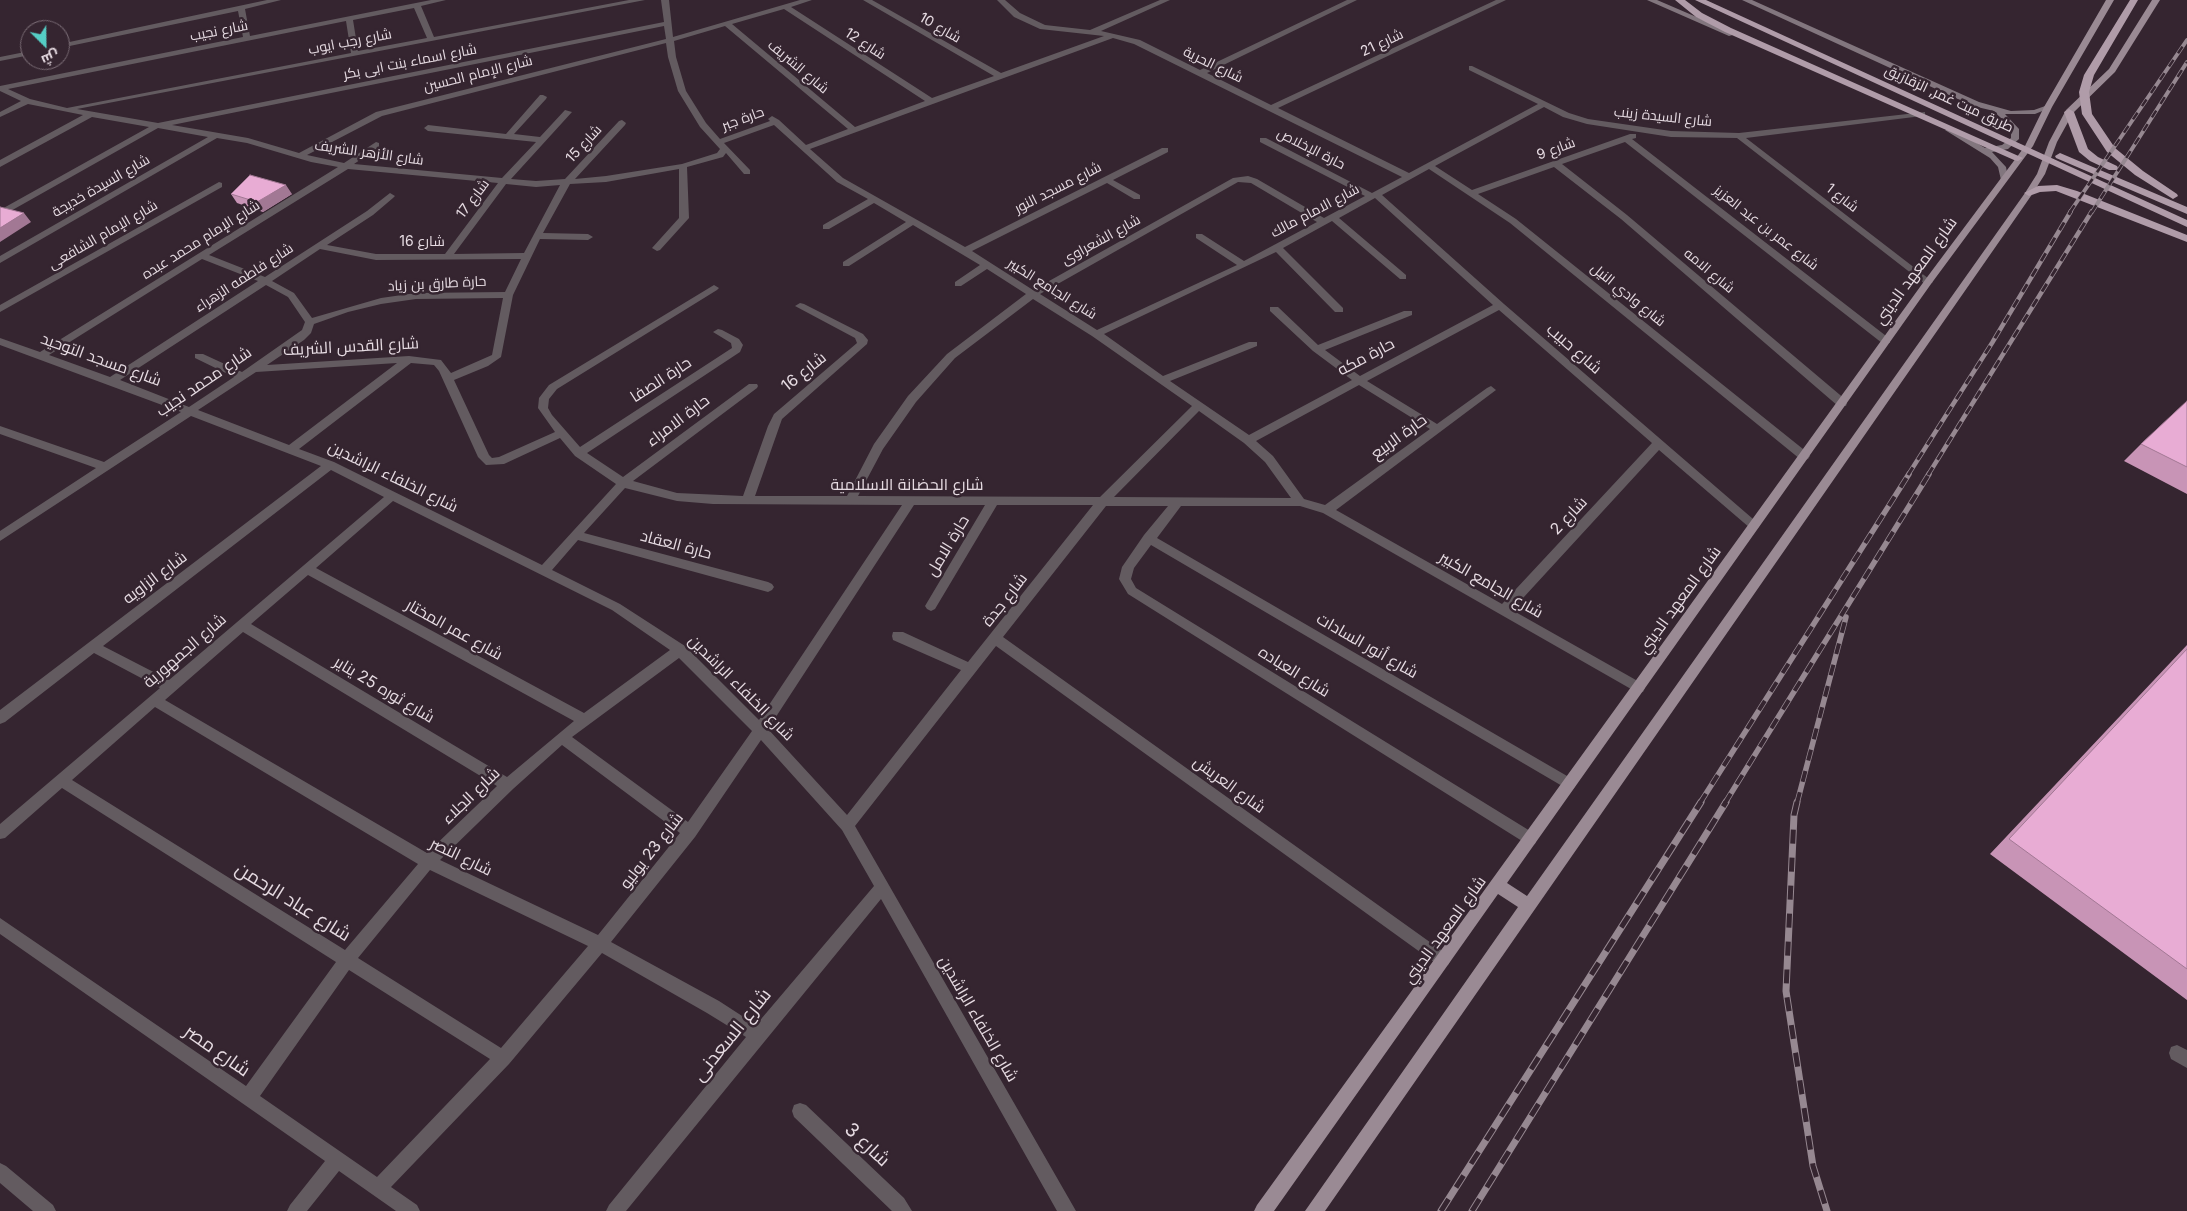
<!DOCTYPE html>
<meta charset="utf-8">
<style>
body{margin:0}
#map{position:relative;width:2187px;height:1211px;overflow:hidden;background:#352530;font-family:Inter,Cairo,sans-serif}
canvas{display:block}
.north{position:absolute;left:20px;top:20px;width:50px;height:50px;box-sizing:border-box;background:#352530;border:1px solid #7c6e77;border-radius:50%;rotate:157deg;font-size:14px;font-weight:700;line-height:20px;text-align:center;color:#e6dbe2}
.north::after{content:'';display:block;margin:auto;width:18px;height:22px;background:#55cec5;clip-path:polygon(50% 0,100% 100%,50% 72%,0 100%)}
</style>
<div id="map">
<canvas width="2187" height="1211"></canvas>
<div class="north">ش</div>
</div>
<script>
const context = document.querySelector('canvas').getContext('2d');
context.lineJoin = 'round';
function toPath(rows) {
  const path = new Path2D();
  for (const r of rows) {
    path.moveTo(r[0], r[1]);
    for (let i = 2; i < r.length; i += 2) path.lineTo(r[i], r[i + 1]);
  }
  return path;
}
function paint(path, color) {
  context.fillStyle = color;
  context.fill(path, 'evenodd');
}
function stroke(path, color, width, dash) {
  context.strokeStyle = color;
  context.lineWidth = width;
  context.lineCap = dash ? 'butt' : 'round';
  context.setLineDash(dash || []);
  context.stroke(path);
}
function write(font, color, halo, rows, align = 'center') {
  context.font = font + ' Inter,Cairo,sans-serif';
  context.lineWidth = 5;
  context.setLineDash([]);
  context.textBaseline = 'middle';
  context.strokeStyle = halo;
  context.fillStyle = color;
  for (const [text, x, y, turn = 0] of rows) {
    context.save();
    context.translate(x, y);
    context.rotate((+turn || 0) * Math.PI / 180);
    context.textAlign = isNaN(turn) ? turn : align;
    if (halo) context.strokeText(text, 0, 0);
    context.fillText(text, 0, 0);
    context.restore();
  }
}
paint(toPath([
 [2177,1045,2187,1050,2187,1068,2171,1059,2169,1053,2171,1047,2177,1045]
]), '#635b60');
paint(toPath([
 [267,0,281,0,245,9,250,36,431,0,446,0,421,6,434,37,629,0,645,0,77,109,158,123,664,22,661,0,669,0,673,37,800,0,812,0,791,7,932,98,994,76,863,0,872,0,1001,73,1104,36,1040,29,1014,17,997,0,1005,0,1020,13,1045,25,1090,30,1160,0,1170,0,1101,31,1140,40,1200,70,1347,0,1357,0,1207,73,1271,105,1496,0,1506,0,1278,108,1409,173,1538,104,1469,70,1469,66,1472,66,1569,113,1588,119,1671,131,1739,133,1925,112,1925,116,1922,116,1746,138,1933,282,1928,285,1925,284,1737,138,1671,137,1587,124,1563,117,1544,107,1435,166,1472,190,1630,134,1636,134,1636,138,1632,139,1890,339,1890,343,1882,343,1625,142,1562,164,1627,215,1846,400,1847,403,1846,406,1838,406,1621,219,1554,167,1478,194,1516,219,1808,453,1810,456,1808,459,1804,460,1800,459,1510,223,1429,169,1382,195,1504,304,1760,525,1758,528,1750,528,1659,450,1512,610,1643,684,1645,688,1643,692,1638,693,1323,513,1300,506,1181,506,1157,538,1574,780,1576,784,1574,788,1569,790,1151,545,1134,568,1131,579,1136,588,1535,834,1537,839,1535,844,1530,846,1128,594,1119,579,1122,567,1144,535,1168,506,1106,506,1003,637,1448,955,1451,960,1448,965,1443,967,1438,965,996,646,855,826,1076,1211,1057,1211,881,899,626,1211,606,1211,609,1205,746,1037,707,1013,602,953,509,1064,391,1187,417,1205,420,1211,396,1211,339,1171,307,1211,287,1211,290,1205,325,1161,0,934,0,918,246,1086,336,962,62,788,5,838,0,839,0,824,160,688,94,653,5,722,0,724,0,710,321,466,191,416,0,541,0,531,96,468,0,434,0,426,104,462,181,412,0,345,0,338,40,352,338,167,311,162,247,143,217,138,0,263,0,256,208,137,158,128,0,217,0,210,149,127,92,117,0,167,0,160,83,115,28,104,0,117,0,112,21,101,0,91,0,86,243,37,238,11,60,48,60,44,267,0],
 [414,8,427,38,358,51,353,20,414,8],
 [784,9,925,101,855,127,732,24,784,9],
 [346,21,351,53,67,108,30,99,8,89,346,21],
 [664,26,666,39,376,112,299,153,248,138,172,125,664,26],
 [725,26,848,129,806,145,779,120,772,116,768,119,770,121,720,139,706,123,686,91,676,57,674,41,725,26],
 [1113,38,1134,44,1402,177,1372,193,1266,138,1260,138,1260,142,1365,196,1324,218,1257,179,1248,176,1233,178,1033,290,972,251,1107,183,1134,199,1140,199,1140,195,1113,180,1168,152,1168,148,1162,148,965,247,843,178,810,149,1113,38],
 [666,43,668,57,678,91,700,127,720,149,717,153,682,164,606,176,575,179,625,125,626,123,622,120,619,121,565,179,536,181,511,179,572,112,565,110,540,137,514,134,546,99,547,97,543,95,540,95,506,134,428,125,424,128,428,131,536,142,502,178,354,164,379,147,379,143,376,142,344,163,307,155,382,116,666,43],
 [774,125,837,182,868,199,823,225,823,229,829,229,874,203,906,222,843,262,843,266,849,266,913,225,980,265,955,282,955,286,961,286,987,269,1026,294,947,354,908,396,874,444,847,496,755,496,782,419,867,344,868,340,863,334,804,304,800,303,795,306,855,338,857,343,774,414,768,426,743,496,677,493,633,481,757,388,758,386,757,384,749,384,623,477,587,453,740,352,743,345,739,339,722,330,718,329,713,332,731,343,732,348,580,447,552,415,548,408,549,399,557,389,717,290,719,288,714,285,549,385,539,398,538,408,555,432,499,457,492,458,489,455,454,380,488,366,501,357,513,295,540,239,588,240,593,237,588,234,543,233,570,184,606,182,679,169,679,218,652,248,657,251,660,250,689,218,687,167,723,157,726,153,744,174,750,174,750,170,724,143,774,125],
 [348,169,498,183,445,254,376,254,327,245,373,215,393,198,395,196,390,193,367,211,265,277,209,255,348,169],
 [1238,182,1251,183,1317,222,1244,261,1202,234,1196,234,1196,238,1237,265,1097,330,1040,294,1238,182],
 [506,184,536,187,560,185,524,253,454,254,506,184],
 [1375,198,1493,305,1360,376,1325,350,1412,315,1412,311,1404,311,1318,345,1278,307,1270,307,1270,311,1313,351,1352,380,1249,435,1170,381,1257,346,1257,342,1249,342,1163,376,1104,334,1276,252,1335,312,1343,312,1343,308,1283,248,1332,221,1400,279,1406,279,1406,275,1339,218,1375,198],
 [320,249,376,260,521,259,505,292,416,293,381,298,312,318,294,293,272,281,320,249],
 [202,259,258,281,110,377,49,355,202,259],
 [266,285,288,297,305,322,302,330,242,372,203,354,195,354,195,358,234,377,189,407,120,380,266,285],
 [503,298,492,355,451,373,441,360,409,356,267,365,304,340,311,333,314,324,348,312,381,304,416,299,503,298],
 [1033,299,1092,336,1192,406,1100,497,858,496,883,449,916,402,955,358,1033,299],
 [1499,310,1652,443,1502,604,1336,510,1496,390,1491,386,1487,388,1437,424,1367,381,1499,310],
 [397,363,289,445,198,410,256,372,397,363],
 [411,363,434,365,439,371,478,457,486,465,504,464,560,438,575,456,616,484,542,565,334,462,299,449,411,363],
 [1359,385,1430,429,1325,505,1304,499,1273,456,1256,441,1359,385],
 [1199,411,1244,443,1265,462,1291,498,1114,497,1199,411],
 [331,470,384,497,169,680,103,646,331,470],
 [625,488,677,501,713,504,902,505,759,720,685,646,620,604,552,570,578,540,768,592,772,590,774,587,772,584,768,582,584,533,625,488],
 [393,501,612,610,670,650,584,713,316,568,393,501],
 [914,505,985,505,925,606,927,609,931,611,935,609,997,505,1093,505,968,662,903,632,893,632,892,636,893,640,961,670,847,815,768,729,914,505],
 [308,575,574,721,507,777,251,624,308,575],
 [243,632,497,786,427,853,165,700,243,632],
 [679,658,752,731,688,822,572,737,679,658],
 [155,707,418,864,345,950,72,780,155,707],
 [761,740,842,830,874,886,756,1025,719,1001,611,942,695,837,761,740],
 [562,745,680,833,598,935,440,860,513,789,562,745],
 [430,870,588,946,501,1048,358,958,430,870],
 [349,970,490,1059,377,1177,260,1096,349,970],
 [30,51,30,55,0,61,0,57,30,51],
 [219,182,222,183,222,187,0,312,0,305,219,182],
 [800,1103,806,1105,904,1198,912,1211,892,1211,794,1117,792,1111,794,1105,800,1103],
 [0,1163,6,1166,53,1205,56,1211,33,1211,0,1183,0,1163]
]), '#635b60');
paint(toPath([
 [1647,0,1657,0,1736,34,1729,36,1647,0],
 [1742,0,1752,0,1979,102,2011,111,2034,110,2048,105,2052,107,2035,114,2005,114,2019,129,2019,139,2008,149,1992,152,2006,167,2008,178,2001,180,1998,167,1990,158,1945,130,1952,128,1985,148,2002,145,2011,138,2011,129,1994,111,1973,106,1742,0]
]), '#82767e');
paint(toPath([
 [2106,0,2114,0,2052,107,2033,146,1931,284,1507,883,1527,896,2025,193,2037,174,2049,142,2066,110,2109,69,2152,0,2160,0,2115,72,2073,113,2057,142,2045,174,2033,193,1325,1211,1305,1211,1518,907,1498,894,1274,1211,1254,1211,1257,1205,1925,280,2025,146,2044,107,2106,0]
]), '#9a8a94');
paint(toPath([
 [1675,0,1685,0,1702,13,1731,28,2023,158,2018,161,2014,160,1725,32,1696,17,1675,0],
 [1695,0,1706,0,2187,220,2187,227,1695,0],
 [2130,0,2138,0,2094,75,2089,92,2092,114,2115,148,2143,171,2177,194,2178,196,2173,199,2135,175,2107,152,2082,114,2079,92,2084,75,2130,0],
 [2069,109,2074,112,2088,149,2098,157,2117,166,2118,168,2117,170,2109,170,2090,161,2079,152,2064,112,2069,109],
 [2060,153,2187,207,2187,214,2056,158,2055,156,2060,153],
 [2057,185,2077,191,2187,235,2187,242,2056,191,2040,192,2029,196,2024,193,2038,186,2057,185]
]), '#b09ca9');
const railFar3 = toPath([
 [2070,212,2187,40],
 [2092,212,2187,62]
]);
const railFar2 = toPath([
 [1908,475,1992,343,2071,211],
 [1928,475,2092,211]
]);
const railFar1 = toPath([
 [1700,803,1909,474],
 [1725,803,1929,474],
 [1797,803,1846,617]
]);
const rail = toPath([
 [1797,802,1794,815,1786,991,1813,1166,1827,1211],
 [1441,1211,1701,802],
 [1472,1211,1726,802]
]);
stroke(railFar3, '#968891', 4);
stroke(railFar2, '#968891', 4.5);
stroke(railFar1, '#968891', 5.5);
stroke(rail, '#968891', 7);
stroke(railFar3, '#352530', 2.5, [8]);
stroke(railFar2, '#352530', 3, [9]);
stroke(railFar1, '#352530', 4, [11]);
stroke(rail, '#352530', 5, [14]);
paint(toPath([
 [231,194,292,194,263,212,237,203],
 [2187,401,2187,494,2124,461,2141,444],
 [2187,645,2187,1000,1990,854]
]), '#c894b6');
paint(toPath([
 [286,185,292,194,263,212,257,202],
 [24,213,31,222,0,242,0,228]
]), '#a27894');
const building = toPath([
 [250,175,286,185,257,202,231,194,250,175],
 [0,207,24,213,0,228,0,207],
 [2187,401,2187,467,2141,444,2187,401],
 [2187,649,2187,969,2009,839,2187,649]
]);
paint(building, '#e8acd4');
stroke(building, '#a27894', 1);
write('14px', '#e6dbe2', '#352530', [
 ["شارع 10",940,28,30],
 ["شارع نجيب",219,31,-11],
 ["شارع رجب ايوب",350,42,-11],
 ["شارع 21",1382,43,-25],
 ["شارع 12",865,44,33],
 ["شارع اسماء بنت ابى بكر",410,62,-11],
 ["شارع الحرية",1213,65,26],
 ["شارع الشريف",798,67,40],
 ["شارع الإمام الحسين",478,74,-14],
 ["طريق ميت غمر, الزقازيق",1949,99,25],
 ["شارع السيدة زينب",1663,117,6],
 ["حارة جبر",743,119,-20],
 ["شارع 15",584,144,-47],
 ["حارة الإخلاص",1311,149,27],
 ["شارع 9",1556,149,-20],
 ["شارع الأزهر الشريف",369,153,8],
 ["شارع السيدة خديجة",101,186,-30],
 ["شارع مسجد النور",1058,188,-27],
 ["شارع 1",1842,198,38],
 ["شارع 17",473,199,-53],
 ["شارع الامام مالك",1315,211,-28],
 ["شارع عمر بن عبد العزيز",1766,228,38],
 ["شارع الإمام الشافعى",103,235,-30],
 ["شارع الإمام محمد عبده",201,240,-32],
 ["شارع الشعراوى",1101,240,-29],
 ["شارع 16",422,242],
 ["شارع الامه",1709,271,40],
 ["شارع فاطمه الزهراء",244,278,-33],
 ["حارة طارق بن زياد",437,284,-3],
 ["شارع الجامع الكبير",1052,289,32],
 ["شارع وادي النيل",1628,295,39]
]);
write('16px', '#e6dbe2', '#352530', [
 ["شارع المعهد الديني",1916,271,-54],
 ["شارع القدس الشريف",351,347,-3],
 ["شارع حبيب",1574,349,41],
 ["حارة مكه",1366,357,-28],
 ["شارع مسجد التوحيد",101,360,20],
 ["شارع 16",804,372,-39],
 ["حارة الصفا",661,380,-33],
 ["شارع محمد نجيب",204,382,-34],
 ["حارة الامراء",678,421,-37],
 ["حارة الربيع",1399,437,-36],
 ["شارع الخلفاء الراشدين",393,477,26],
 ["شارع الحضانة الاسلامية",907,485],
 ["شارع 2",1569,516,-47],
 ["حارة العقاد",676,545,15],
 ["حارة الامل",948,546,-59],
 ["شارع الزاويه",155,578,-37],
 ["شارع الجامع الكبير",1491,585,30],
 ["شارع جدة",1005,600,-52],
 ["شارع المعهد الديني",1680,600,-54],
 ["شارع عمر المختار",454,630,29],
 ["شارع أنور السادات",1367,646,30],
 ["شارع الجمهورية",185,651,-41],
 ["شارع العباده",1294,672,32],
 ["شارع الخلفاء الراشدين",741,688,45],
 ["شارع ثوره 25 يناير",384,690,31],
 ["شارع العريش",1229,785,36],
 ["شارع الجلاء",471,796,-44],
 ["شارع 23 يوليو",652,851,-52],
 ["شارع النصر",461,857,26],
 ["شارع المعهد الديني",1445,930,-54],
 ["شارع الخلفاء الراشدين",978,1019,60]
]);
write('19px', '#e6dbe2', '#352530', [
 ["شارع عباد الرحمن",293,902,32],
 ["شارع السعدنى",732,1035,-51],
 ["شارع مصر",217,1051,35],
 ["شارع 3",867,1145,43]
]);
</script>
